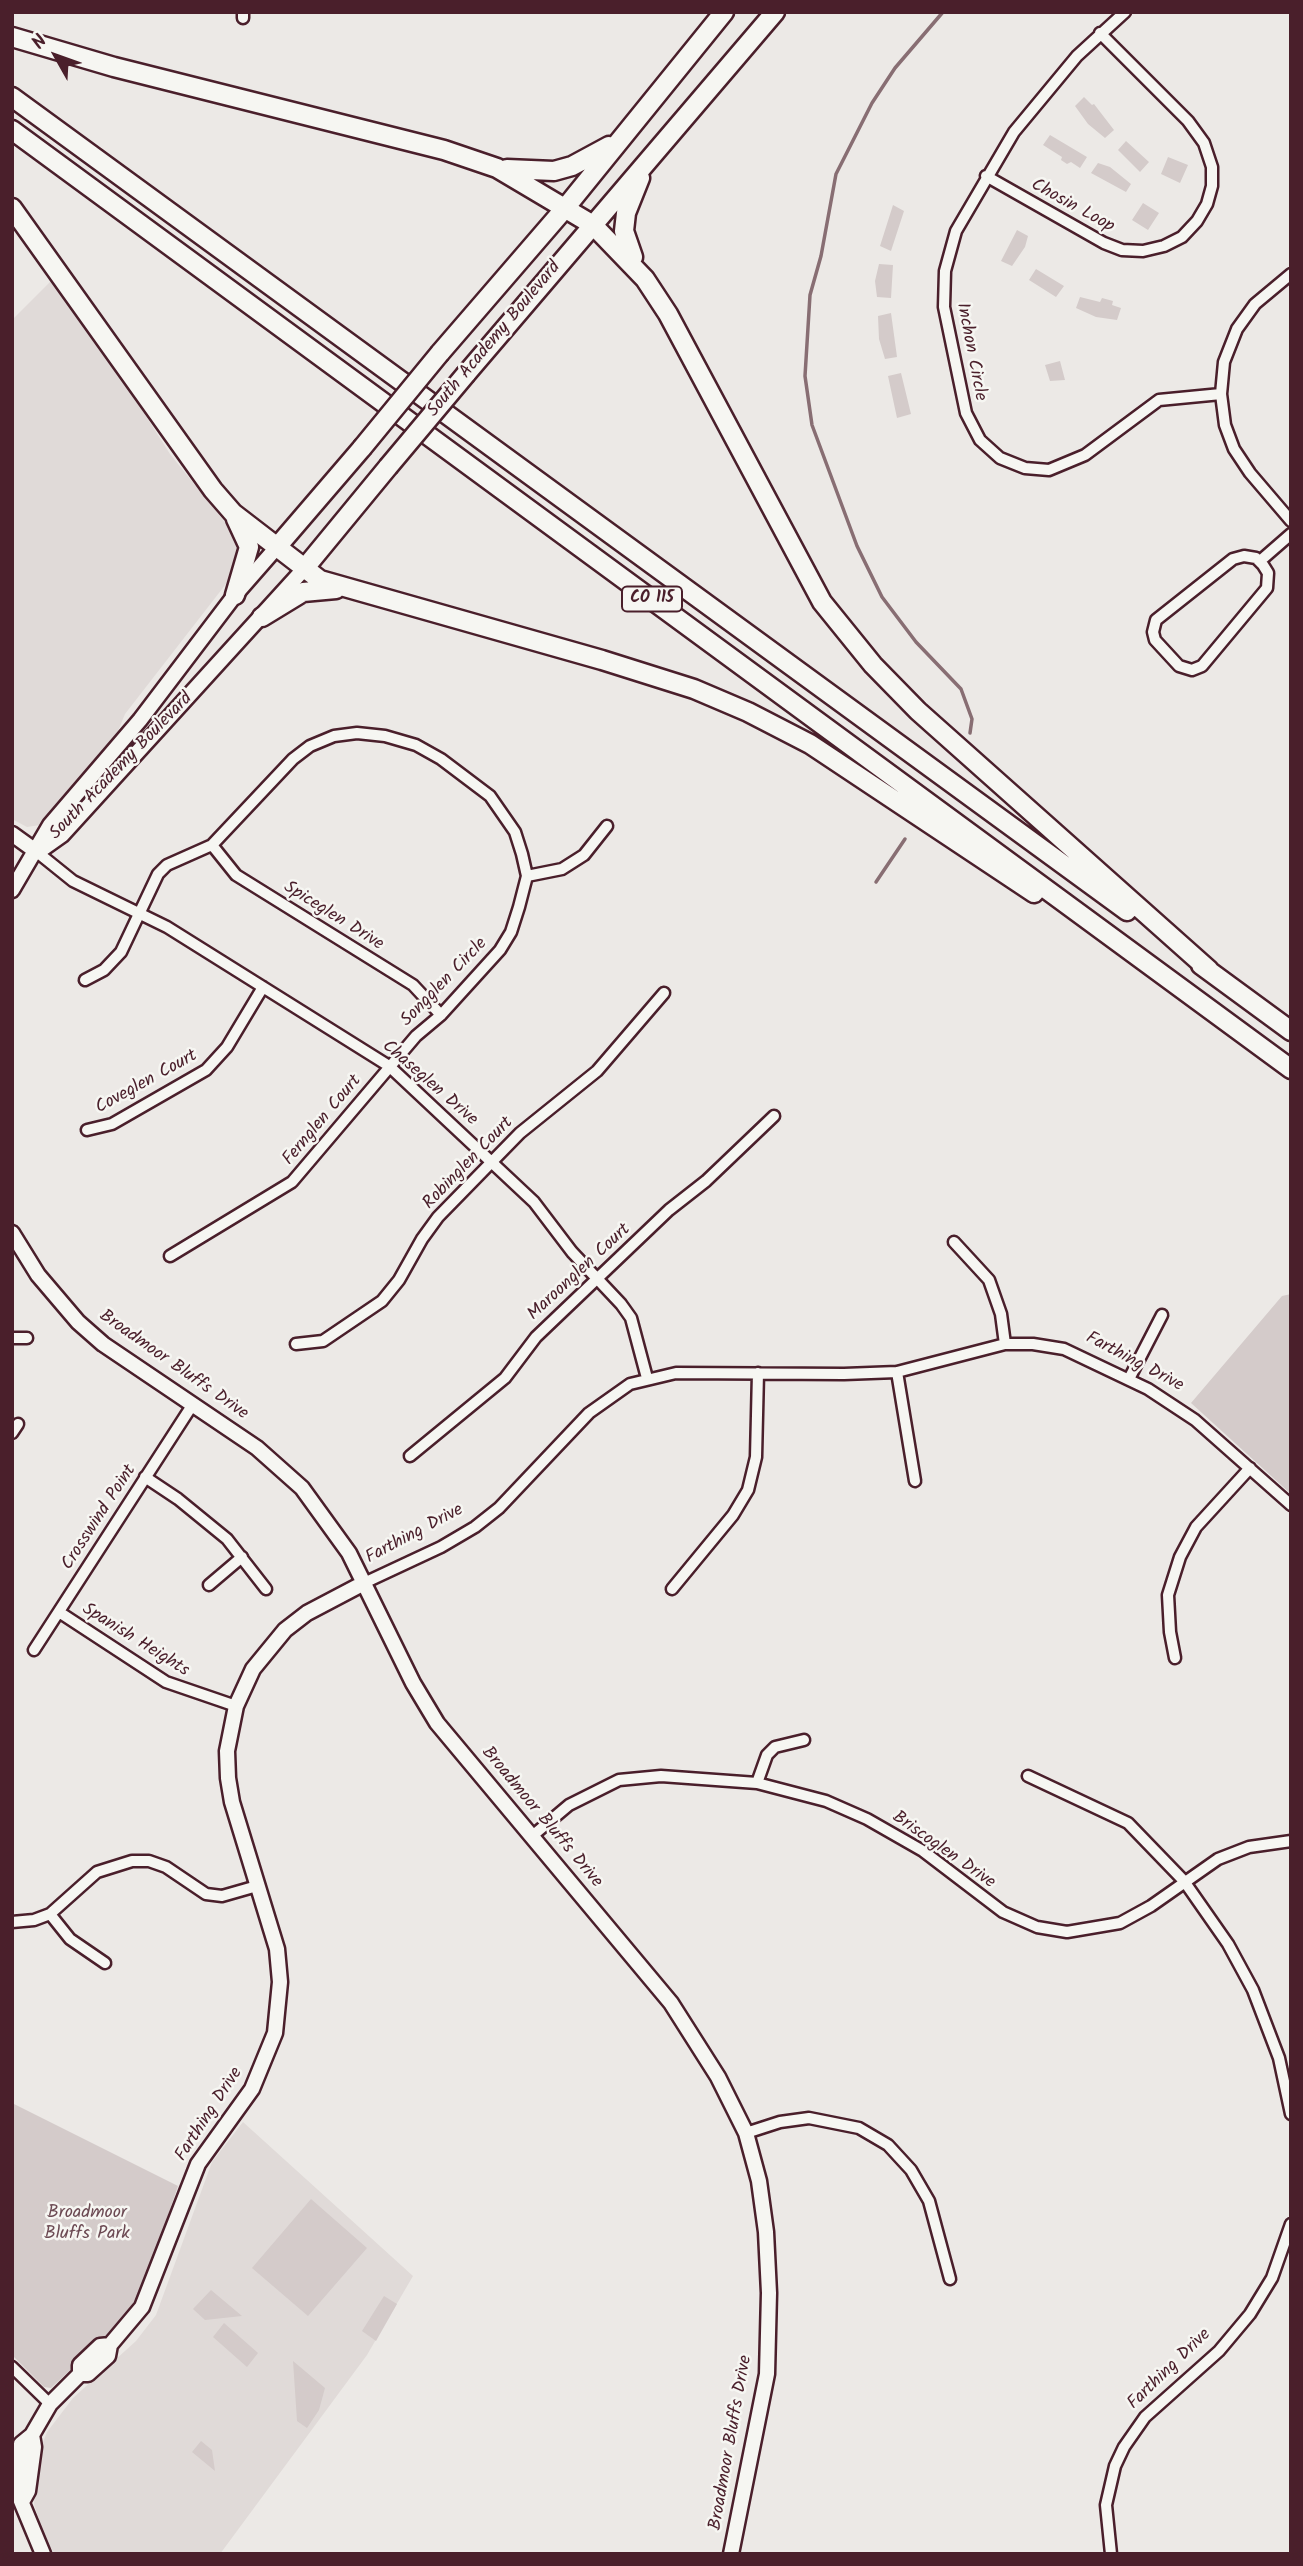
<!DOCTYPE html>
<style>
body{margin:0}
#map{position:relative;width:1303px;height:2566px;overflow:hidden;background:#ece9e6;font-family:Kalam,sans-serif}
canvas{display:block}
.frame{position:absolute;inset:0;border:14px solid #4a1f2b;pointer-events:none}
.north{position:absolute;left:21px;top:21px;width:70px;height:70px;-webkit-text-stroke:5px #f6f6f2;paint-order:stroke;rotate:310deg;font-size:19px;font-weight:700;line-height:28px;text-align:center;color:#4a1f2b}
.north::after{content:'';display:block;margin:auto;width:24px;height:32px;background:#4a1f2b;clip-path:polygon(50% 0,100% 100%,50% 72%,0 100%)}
</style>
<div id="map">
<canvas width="1303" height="2566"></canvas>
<div class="frame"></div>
<div class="north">N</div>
</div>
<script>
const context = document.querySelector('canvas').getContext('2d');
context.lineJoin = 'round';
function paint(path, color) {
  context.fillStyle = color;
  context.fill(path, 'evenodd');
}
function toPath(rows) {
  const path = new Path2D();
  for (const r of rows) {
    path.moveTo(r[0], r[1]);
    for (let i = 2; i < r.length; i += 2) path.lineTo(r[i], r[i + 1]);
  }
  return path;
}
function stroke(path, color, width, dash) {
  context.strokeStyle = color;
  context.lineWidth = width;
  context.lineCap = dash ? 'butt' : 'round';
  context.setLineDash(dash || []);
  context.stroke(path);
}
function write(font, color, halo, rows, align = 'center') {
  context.font = font + ' Kalam,sans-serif';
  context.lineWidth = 5;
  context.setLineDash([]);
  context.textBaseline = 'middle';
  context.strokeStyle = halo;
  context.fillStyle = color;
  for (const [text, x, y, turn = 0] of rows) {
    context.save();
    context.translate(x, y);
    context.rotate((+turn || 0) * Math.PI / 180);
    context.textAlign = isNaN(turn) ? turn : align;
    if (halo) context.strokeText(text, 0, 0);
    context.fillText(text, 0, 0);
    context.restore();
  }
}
paint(toPath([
 [51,281,130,391,170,454,232,531,240,550,236,571,125,714,116,736,40,825,27,827,12,819,12,320],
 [243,2122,413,2276,367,2355,220,2554,55,2554,46,2541,34,2504,38,2455,47,2432,73,2398,136,2341,156,2315,212,2162]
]), '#e0dad8');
paint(toPath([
 [1084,97,1092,105,1094,104,1114,130,1105,138,1088,124,1075,106],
 [1050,135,1087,157,1080,168,1071,162,1067,164,1061,160,1062,157,1043,145],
 [1126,141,1149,162,1140,172,1118,150],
 [1168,157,1188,165,1180,183,1161,174],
 [1098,163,1110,167,1131,184,1126,192,1091,173],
 [1143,203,1159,213,1148,230,1132,220],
 [893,205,904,211,891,251,880,246],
 [1017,230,1028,236,1025,247,1012,266,1001,261],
 [879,264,893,265,891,298,877,297,875,281],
 [1036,269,1064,286,1056,297,1029,280],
 [1080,297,1100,302,1102,298,1113,301,1112,305,1121,308,1117,320,1096,317,1076,308],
 [891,313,897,357,885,359,879,339,878,316],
 [1060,361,1065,380,1050,381,1045,365],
 [901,373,911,414,897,418,888,376],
 [1291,1294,1291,1494,1191,1403,1282,1296],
 [12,2103,178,2186,147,2276,130,2309,104,2338,51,2388,44,2387,12,2355],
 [311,2199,367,2248,308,2316,252,2268],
 [211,2290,242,2316,205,2320,193,2309],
 [384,2296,397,2304,376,2341,362,2331],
 [224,2323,258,2353,247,2367,213,2337],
 [293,2361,325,2388,319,2410,307,2428,297,2421],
 [201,2441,212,2450,215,2471,192,2452]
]), '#d4cbca');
stroke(toPath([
 [943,12,895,68,872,103,836,174,821,256,810,295,805,376,812,425,857,546,882,597,916,642,961,689,972,719,970,733],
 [876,882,905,839]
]), '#886e73', 3.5);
const street = toPath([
 [243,12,243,18],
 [1125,12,1077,56,1014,132,956,231,945,271,944,307,966,413,980,440,1000,458,1025,468,1049,470,1085,455,1159,400,1221,394],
 [986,176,1104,243,1122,250,1143,251,1164,246,1182,237,1197,221,1207,204,1212,186,1212,167,1204,143,1188,121,1100,33],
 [1291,274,1255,304,1237,329,1224,362,1221,394,1225,425,1234,449,1250,473,1291,521],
 [1244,556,1256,558,1263,565,1268,573,1267,588,1202,666,1192,670,1179,666,1155,640,1153,632,1156,620,1233,559,1244,556],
 [1260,561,1291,534],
 [212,845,236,875,413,985,441,1015],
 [37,852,73,881,167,927,389,1066,534,1202,572,1252,621,1304,631,1318,647,1378],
 [527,876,562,869,584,855,607,826],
 [85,980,104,970,121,952,158,874,167,865,212,845,293,759,310,746,334,736,357,733,385,736,416,745,441,759,490,796,515,832,522,854,527,876,519,907,511,932,500,950,441,1015,416,1036,292,1182,170,1256],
 [87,1130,112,1124,206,1070,227,1047,263,987],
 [954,1242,989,1280,1001,1314,1005,1344],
 [12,1338,27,1338],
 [296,1344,323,1341,382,1301,399,1280,422,1239,438,1217,520,1133,597,1071,664,993],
 [897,1372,915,1481],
 [1129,1379,1162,1315],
 [12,1433,18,1424],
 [410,1456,505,1378,536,1337,669,1210,706,1181,774,1116],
 [145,1477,178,1499,227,1539,266,1589],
 [364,1583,441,1547,475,1527,499,1508,589,1413,630,1384,676,1373,844,1374,897,1372,1005,1344,1033,1344,1064,1349,1148,1389,1195,1420,1291,1505],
 [209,1585,242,1557],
 [672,1589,733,1515,748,1490,756,1457,758,1373],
 [59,1612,166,1682,236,1706],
 [34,1650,193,1404],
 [1175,1658,1170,1632,1168,1595,1180,1557,1196,1527,1250,1468],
 [1028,1776,1128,1823,1184,1881,1228,1944,1253,1990,1279,2058,1291,2114],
 [757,1783,767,1755,775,1747,804,1740],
 [531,1837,569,1805,619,1780,661,1776,757,1783,826,1801,867,1819,923,1851,1003,1912,1037,1927,1067,1932,1120,1923,1151,1906,1218,1859,1249,1847,1291,1841],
 [50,1914,70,1939,105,1963],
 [12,1922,34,1920,50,1914,97,1872,132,1861,149,1861,166,1867,206,1894,222,1896,257,1886],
 [746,2133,780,2122,809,2118,859,2128,888,2145,911,2170,929,2201,950,2279],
 [12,2367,50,2404],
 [1111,2554,1106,2505,1115,2466,1124,2447,1145,2417,1219,2351,1250,2314,1272,2278,1291,2224]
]);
const secondary = toPath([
 [12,834,37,852],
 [38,852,62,835,304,569],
 [12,890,50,825,140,720,235,595,277,547],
 [12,1233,38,1275,78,1322,103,1344,257,1448,302,1488,349,1553,413,1683,437,1723,671,2003,718,2077,746,2133,759,2181,766,2232,769,2293,767,2374,731,2554],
 [80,2374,88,2374,108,2356,110,2345,142,2307,198,2164,252,2089,275,2033,280,1982,277,1949,232,1802,228,1778,227,1751,236,1706,253,1669,285,1630,307,1613,364,1583],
 [23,2500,28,2491,34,2447,32,2435],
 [43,2554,16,2489,21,2444,32,2435,50,2404,80,2374,80,2365,100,2346,110,2345]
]);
const highway = toPath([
 [12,37,114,67,444,150,497,168,593,225,645,279,668,314,822,602,873,665,918,711,1209,970],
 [12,97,1127,911],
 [12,130,1291,1069],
 [507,169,554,171,572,166,609,146],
 [12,208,213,490,233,513,320,580,602,660,694,689,748,712,810,744,1034,893],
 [633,257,624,231,626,213,640,178],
 [440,353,566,207,724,12],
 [466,374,775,12],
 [277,547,362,448],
 [304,569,388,467],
 [235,595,249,547,236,519],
 [262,617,303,592,336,589],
 [1201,965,1291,1031]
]);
stroke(street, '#4a1f2b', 15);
stroke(secondary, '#4a1f2b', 19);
stroke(highway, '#4a1f2b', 23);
stroke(street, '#f6f6f2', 10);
stroke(secondary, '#f6f6f2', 14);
stroke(highway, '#f6f6f2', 18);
const highwayBridge = toPath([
 [362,448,440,353],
 [388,467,466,374]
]);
stroke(highwayBridge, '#4a1f2b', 23, []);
stroke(highwayBridge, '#f6f6f2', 18);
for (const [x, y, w] of [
 [652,599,60]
]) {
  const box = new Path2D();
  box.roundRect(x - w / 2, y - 12.5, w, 25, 5);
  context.fillStyle = '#f6f6f2';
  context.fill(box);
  stroke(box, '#4a1f2b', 2);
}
write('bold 16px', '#4a1f2b', null, [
 ["CO 115",652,599]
]);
write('18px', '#4a1f2b', '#f6f6f2', [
 ["Chosin Loop",1072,207,29],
 ["South Academy Boulevard",495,340,-50],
 ["Inchon Circle",970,352,79],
 ["South Academy Boulevard",122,767,-46],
 ["Spiceglen Drive",333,917,32],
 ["Songglen Circle",445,983,-46],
 ["Coveglen Court",147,1083,-29],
 ["Chaseglen Drive",429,1084,41],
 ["Fernglen Court",323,1121,-50],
 ["Robinglen Court",469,1164,-46],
 ["Maroonglen Court",580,1273,-43],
 ["Farthing Drive",1134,1363,28],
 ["Broadmoor Bluffs Drive",173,1366,35],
 ["Crosswind Point",100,1518,-57],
 ["Farthing Drive",415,1535,-28],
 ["Spanish Heights",135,1641,32],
 ["Broadmoor Bluffs Drive",541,1818,50],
 ["Briscoglen Drive",943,1851,35],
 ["Farthing Drive",210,2115,-57],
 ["Farthing Drive",1170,2370,-44],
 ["Broadmoor Bluffs Drive",732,2443,-80]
]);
write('18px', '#6c4a53', '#f6f6f2', [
 ["Broadmoor",87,2214],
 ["Bluffs Park",87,2235]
]);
</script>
